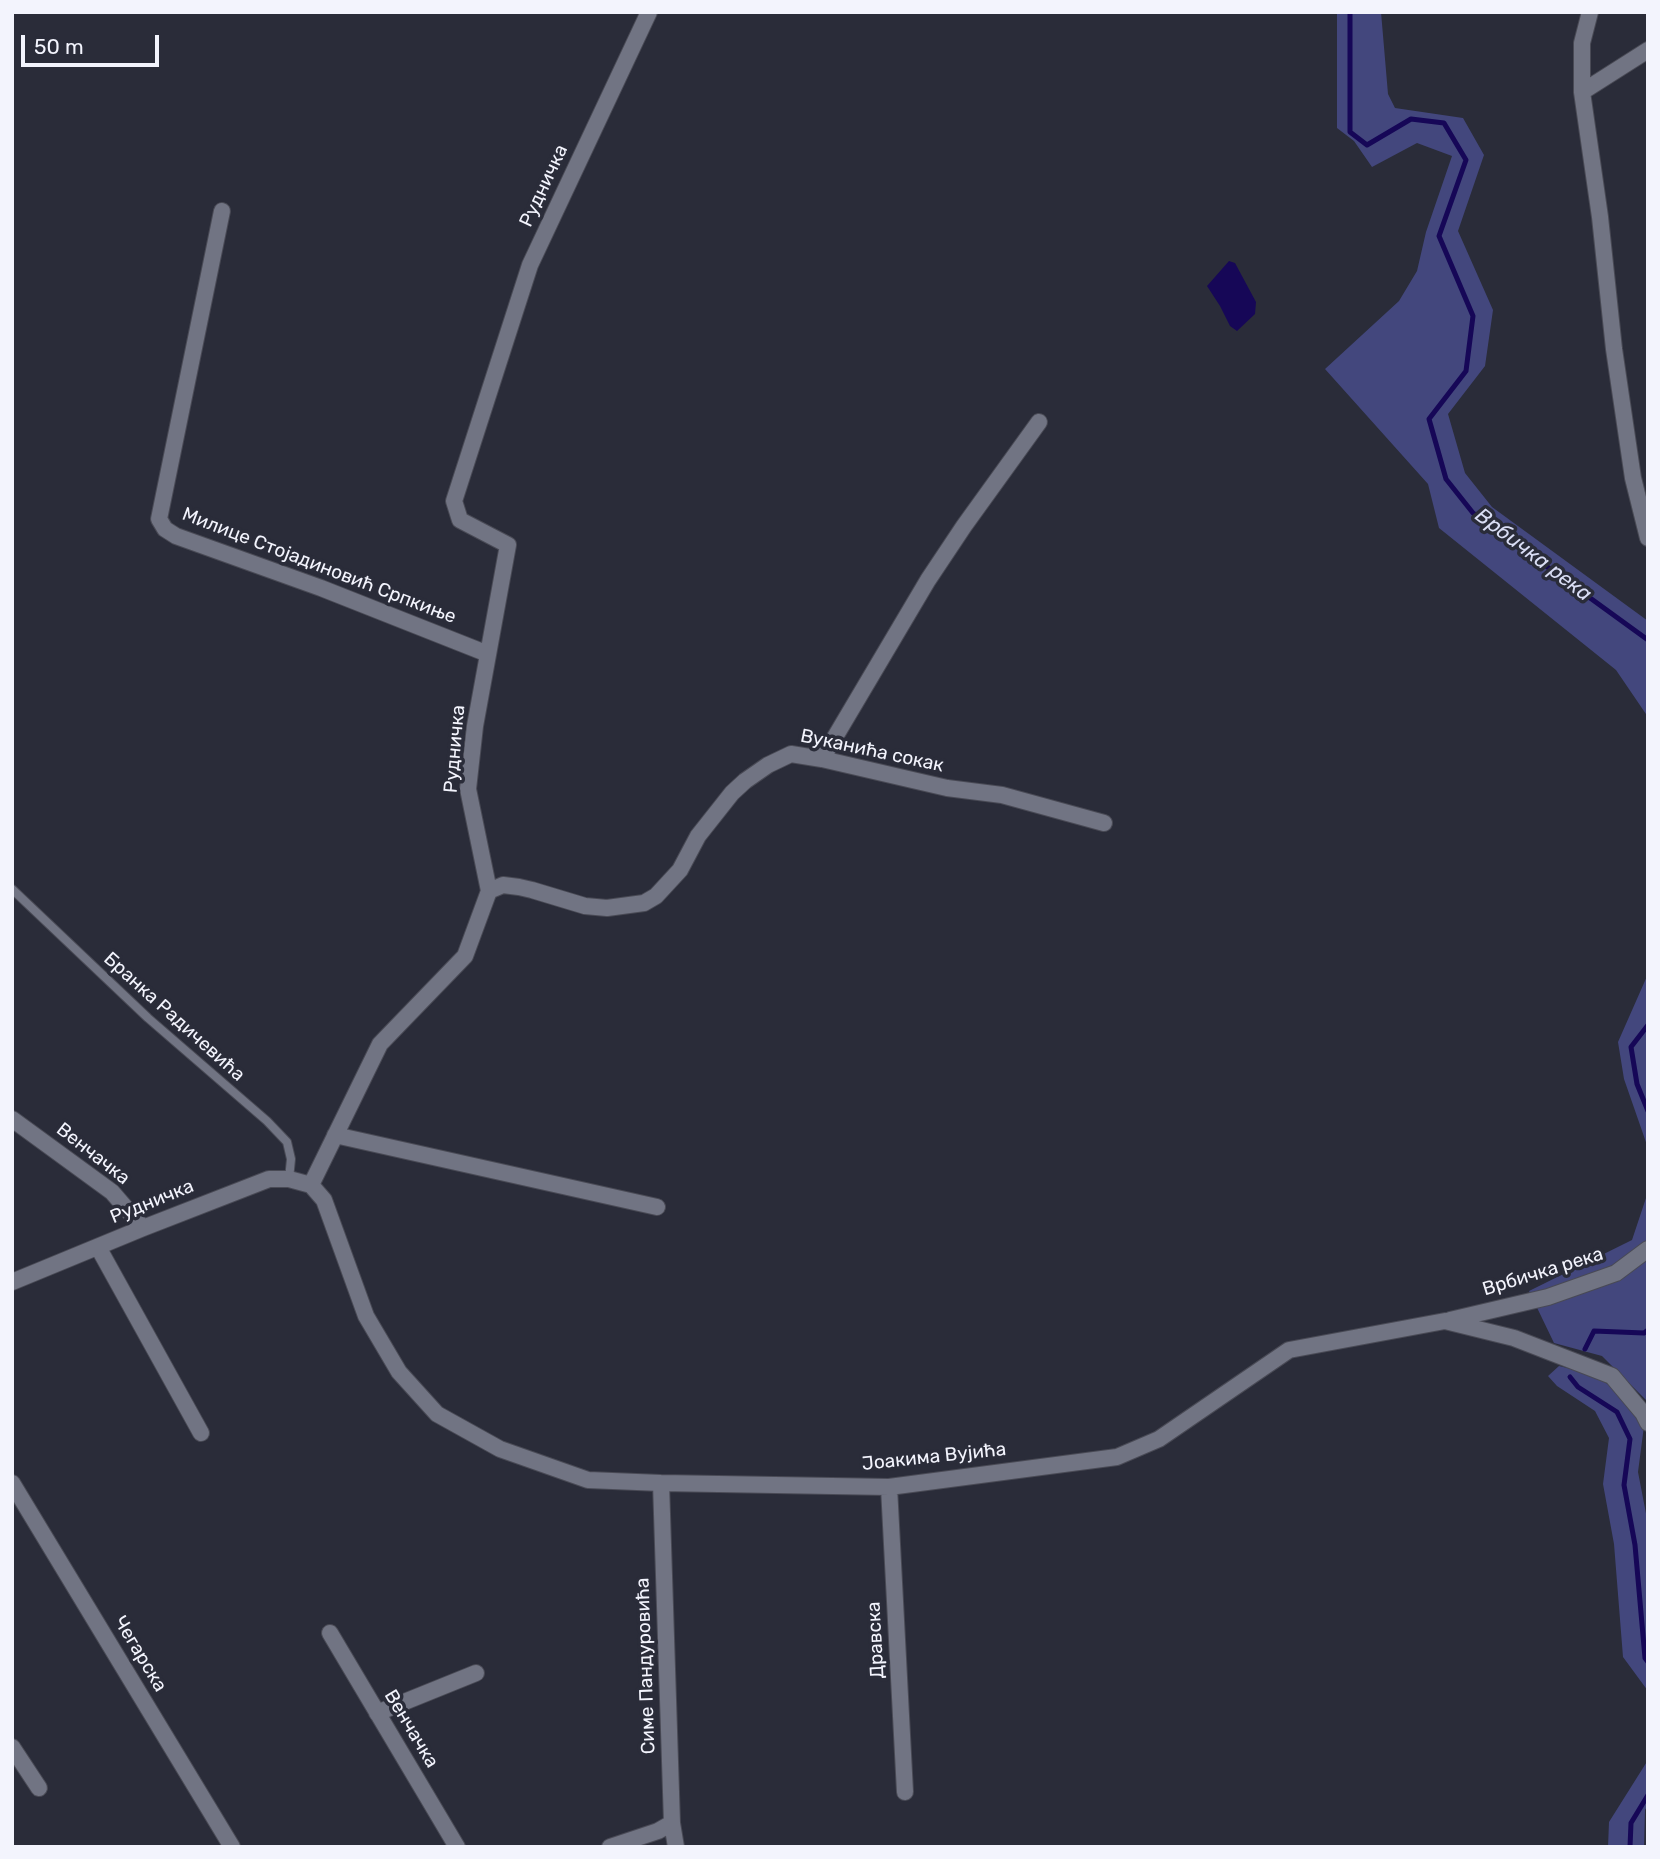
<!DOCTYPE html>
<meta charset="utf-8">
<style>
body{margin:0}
#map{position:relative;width:1660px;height:1859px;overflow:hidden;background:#2a2c39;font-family:Rubik,sans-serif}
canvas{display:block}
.frame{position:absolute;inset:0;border:14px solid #f3f4fd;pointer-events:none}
.scale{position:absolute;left:21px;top:35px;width:138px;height:32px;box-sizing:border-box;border:4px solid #f3f4fd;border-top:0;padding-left:9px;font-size:21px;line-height:24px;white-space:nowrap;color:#f3f4fd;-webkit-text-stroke:5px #2a2c39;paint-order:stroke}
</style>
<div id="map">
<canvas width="1660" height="1859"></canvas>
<div class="frame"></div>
<div class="scale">50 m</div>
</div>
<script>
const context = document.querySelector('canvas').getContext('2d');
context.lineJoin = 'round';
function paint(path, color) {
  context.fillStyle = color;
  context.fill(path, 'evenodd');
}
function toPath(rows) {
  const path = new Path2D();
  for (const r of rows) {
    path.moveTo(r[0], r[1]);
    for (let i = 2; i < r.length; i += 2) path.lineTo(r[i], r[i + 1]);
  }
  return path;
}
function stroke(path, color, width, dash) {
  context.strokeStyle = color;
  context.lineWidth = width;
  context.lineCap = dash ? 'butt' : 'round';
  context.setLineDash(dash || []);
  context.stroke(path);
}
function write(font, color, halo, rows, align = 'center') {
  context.font = font + ' Rubik,sans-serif';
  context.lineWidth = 7;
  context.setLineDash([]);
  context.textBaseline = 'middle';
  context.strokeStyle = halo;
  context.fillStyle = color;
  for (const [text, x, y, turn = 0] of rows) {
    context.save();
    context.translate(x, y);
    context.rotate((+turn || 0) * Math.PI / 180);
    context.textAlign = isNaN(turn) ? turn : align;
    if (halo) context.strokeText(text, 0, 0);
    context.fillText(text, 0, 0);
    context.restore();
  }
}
paint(toPath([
 [1337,12,1381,12,1388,94,1395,108,1463,118,1484,155,1458,231,1493,310,1485,366,1448,414,1465,473,1492,507,1648,621,1648,717,1616,670,1439,528,1428,484,1325,369,1399,301,1417,271,1426,232,1452,156,1417,143,1372,167,1354,141,1337,128],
 [1648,974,1648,1148,1624,1079,1618,1042],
 [1648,1192,1648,1402,1602,1356,1554,1343,1529,1291,1632,1240],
 [1559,1366,1592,1374,1631,1399,1644,1426,1638,1472,1648,1524,1648,1691,1623,1657,1614,1544,1603,1484,1609,1438,1595,1411,1557,1386,1548,1376],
 [1648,1760,1648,1805,1645,1810,1644,1847,1608,1847,1609,1822]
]), '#43477d');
paint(toPath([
 [1229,261,1235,263,1256,302,1255,314,1237,331,1230,326,1220,306,1207,286]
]), '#160757');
stroke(toPath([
 [1350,12,1350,132,1367,145,1411,119,1444,123,1466,160,1439,236,1473,316,1466,371,1429,419,1446,479,1473,513,1648,640],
 [1648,1025,1631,1047,1637,1084,1648,1111],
 [1585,1349,1594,1331,1644,1333,1648,1330],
 [1570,1377,1578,1387,1617,1412,1630,1439,1624,1485,1635,1545,1645,1658,1648,1662],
 [1630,1847,1631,1823,1648,1795]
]), '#160757', 5);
const lane = toPath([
 [12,889,148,1018,267,1121,287,1142,291,1159,289,1179]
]);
const street = toPath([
 [1590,12,1582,43,1582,92,1600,217,1614,349,1633,478,1648,538],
 [1582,92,1648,50],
 [222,211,159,519,165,529,176,536,321,588,488,654],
 [822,759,928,580,964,526,1039,422],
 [489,891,503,885,519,887,532,890,585,906,607,908,644,903,656,896,680,870,698,836,732,793,745,781,768,765,791,754,822,759,947,788,1002,795,1104,823],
 [12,1119,112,1192,143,1228],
 [335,1135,657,1207],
 [311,1185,324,1200,366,1316,399,1372,437,1414,500,1449,588,1480,661,1483,889,1487,1117,1457,1159,1439,1289,1350,1445,1321,1514,1338,1612,1376,1643,1413,1648,1423],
 [311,1185,380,1044,465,956,489,891,468,789,475,726,508,545,460,520,454,501,530,265,649,12],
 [98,1247,201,1433],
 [12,1282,143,1228,269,1179,289,1179,311,1185],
 [1450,1320,1548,1297,1616,1273,1648,1249],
 [12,1483,232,1847],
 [661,1483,672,1823,676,1847],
 [889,1487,905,1792],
 [330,1633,457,1847],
 [377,1713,476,1673],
 [12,1747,39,1788],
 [610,1847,658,1831,672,1823]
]);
stroke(lane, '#494a55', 10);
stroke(street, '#494a55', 18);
stroke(lane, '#717483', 8);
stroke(street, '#717483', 16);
write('19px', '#f3f4fd', '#2a2c39', [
 ["Рудничка",544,186,-65],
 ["Милице Стојадиновић Српкиње",319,566,21],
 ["Рудничка",455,749,-85],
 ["Вуканића сокак",872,751,12],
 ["Бранка Радичевића",174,1017,42],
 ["Венчачка",93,1154,38],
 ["Рудничка",152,1202,-22],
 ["Врбичка река",1543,1272,-17],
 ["Јоакима Вујића",934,1457,-6],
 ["Дравска",876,1640,-93],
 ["Чегарска",140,1654,59],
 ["Симе Пандуровића",646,1666,-92],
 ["Венчачка",411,1729,59]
]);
write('italic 21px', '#d9ddf4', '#2a2c39', [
 ["Врбичка река",1533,555,37]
]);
</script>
